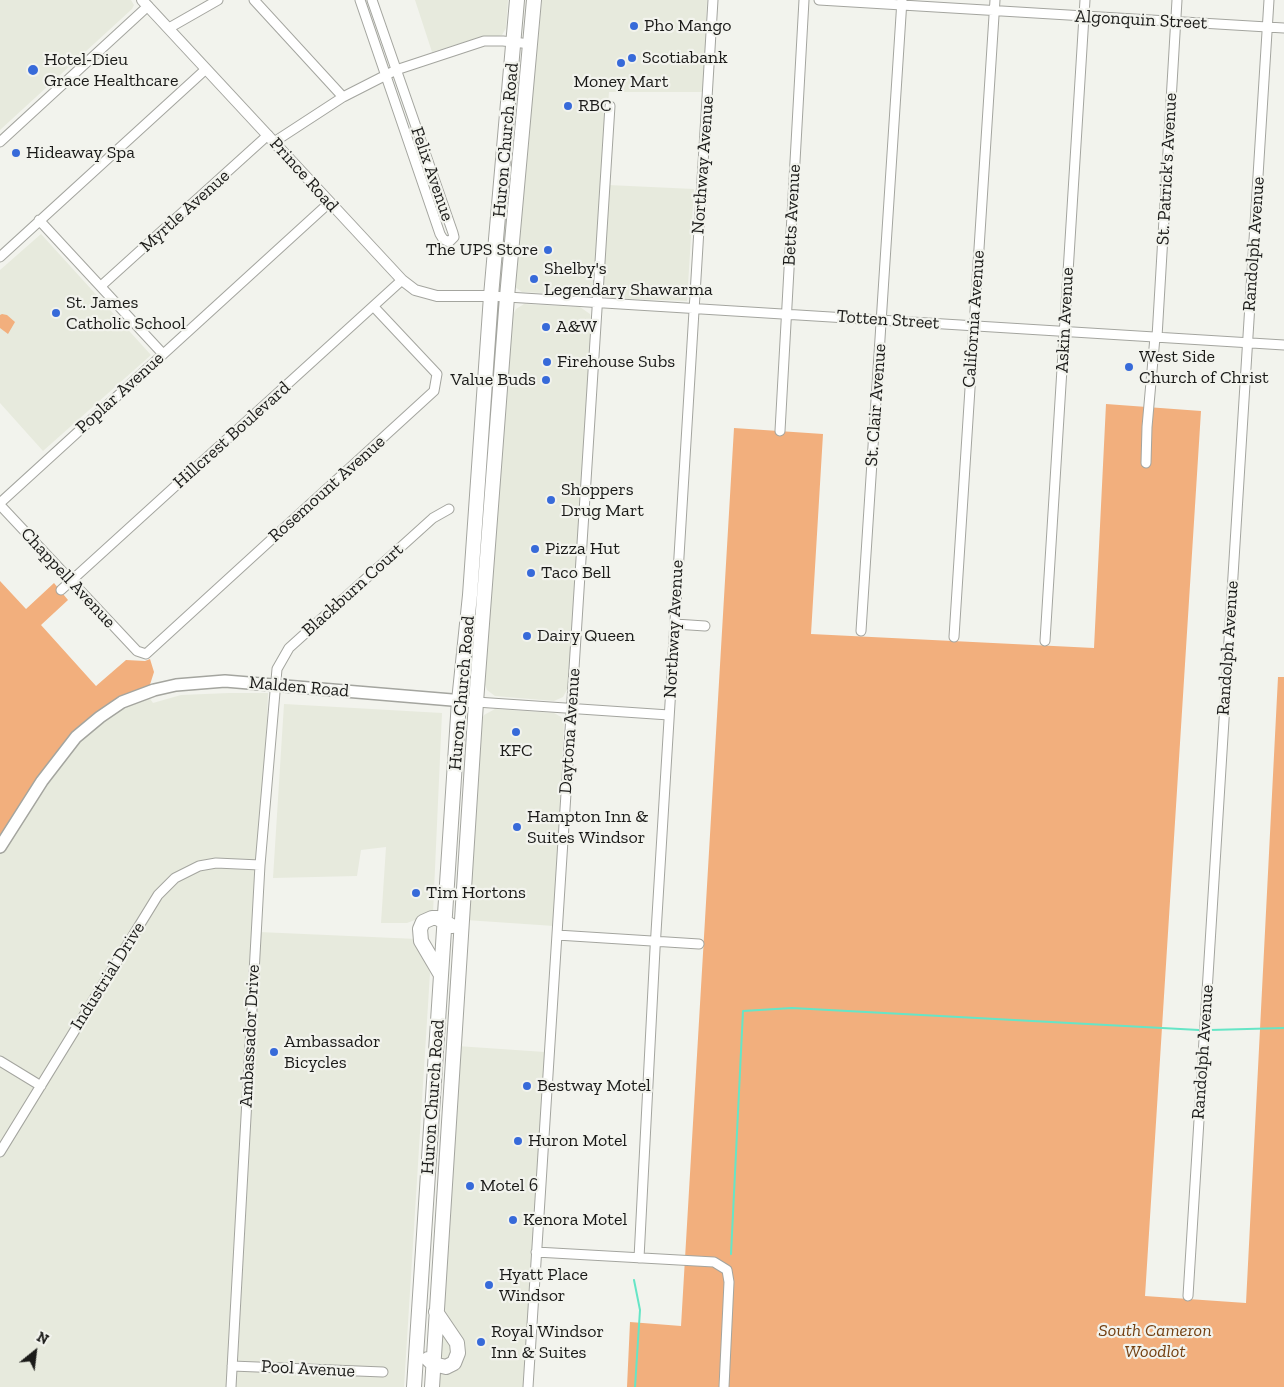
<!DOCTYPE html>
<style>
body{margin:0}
#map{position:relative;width:1284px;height:1387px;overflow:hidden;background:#f2f3ed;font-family:"Zilla Slab",serif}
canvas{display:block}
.north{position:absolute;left:10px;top:1327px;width:50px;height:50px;-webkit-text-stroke:4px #f2f3ed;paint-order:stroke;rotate:29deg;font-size:14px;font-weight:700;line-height:20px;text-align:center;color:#1b1b19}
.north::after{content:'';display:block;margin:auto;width:18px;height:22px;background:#1b1b19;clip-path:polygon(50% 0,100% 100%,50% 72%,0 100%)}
</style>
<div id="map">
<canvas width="1284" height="1387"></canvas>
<div class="north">N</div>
</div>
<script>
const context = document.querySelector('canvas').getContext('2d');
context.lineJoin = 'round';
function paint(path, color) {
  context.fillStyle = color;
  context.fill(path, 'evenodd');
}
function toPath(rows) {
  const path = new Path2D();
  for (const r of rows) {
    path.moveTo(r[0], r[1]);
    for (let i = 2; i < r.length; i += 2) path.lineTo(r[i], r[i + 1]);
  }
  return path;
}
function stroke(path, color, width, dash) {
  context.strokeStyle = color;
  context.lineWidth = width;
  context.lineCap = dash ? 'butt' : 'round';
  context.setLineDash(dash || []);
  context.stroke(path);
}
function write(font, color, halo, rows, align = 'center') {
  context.font = font + ' "Zilla Slab",serif';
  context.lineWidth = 4.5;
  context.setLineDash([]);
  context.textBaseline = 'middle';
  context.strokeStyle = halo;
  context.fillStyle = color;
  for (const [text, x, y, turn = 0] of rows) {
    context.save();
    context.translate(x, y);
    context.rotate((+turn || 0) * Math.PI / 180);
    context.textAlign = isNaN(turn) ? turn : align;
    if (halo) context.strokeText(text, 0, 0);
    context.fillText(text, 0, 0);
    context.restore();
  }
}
paint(toPath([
 [0,0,131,0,134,5,132,9,0,130],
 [415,0,508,0,506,28,502,35,496,37,478,38,432,52],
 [542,0,707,0,703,92,609,92,595,283,590,292,582,295,522,292,515,287,514,280],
 [608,185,694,189,687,301,611,298,603,287],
 [41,234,151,355,43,451,0,403,0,270],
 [524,304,580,307,590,314,592,324,568,688,563,697,554,701,495,696,487,690,484,682,512,317,516,309],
 [229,693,268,693,259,932,417,939,430,973,404,1387,0,1387,0,847,84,730,147,694,153,703,181,695],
 [284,704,442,713,433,913,407,923,381,923,386,847,361,850,357,876,273,878],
 [495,709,554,713,561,717,564,723,554,926,466,920,479,725,484,715],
 [457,1046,545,1052,523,1387,437,1387]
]), '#e7eadd');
paint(toPath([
 [2,314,7,315,15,322,8,334,0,328,0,315],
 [1106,404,1201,411,1145,1296,1246,1303,1278,677,1284,677,1284,1387,627,1387,630,1322,681,1326,734,428,823,434,811,634,1094,648],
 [0,581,26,609,54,583,68,600,41,625,96,686,126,660,145,661,150,659,154,672,147,694,84,730,0,847]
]), '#f2af7d');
stroke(toPath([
 [1210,1030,1284,1028],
 [731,1254,743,1011,792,1008,1199,1030],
 [634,1280,640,1310,635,1387]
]), '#66e5c6', 2);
const minor = toPath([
 [254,0,343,97],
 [360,0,440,234,443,239,449,242,454,237,453,233,372,0],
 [819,0,1284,28],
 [169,28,218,0],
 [0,142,148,6],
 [274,142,343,97,396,70,484,41,503,41,531,44],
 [39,220,163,354],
 [0,257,206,69],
 [101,286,268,135],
 [491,296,1284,345],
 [1157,337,1177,0],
 [780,431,804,0],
 [1146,463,1147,427,1155,337],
 [0,503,329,203],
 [0,505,137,651,146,654,434,391,437,374,374,307],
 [61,590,402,280],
 [675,624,705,626],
 [861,631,902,0],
 [954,637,995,0],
 [1045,641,1085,0],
 [476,702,669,715],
 [557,935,699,944],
 [0,1061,41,1086],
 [0,1152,158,895,175,878,199,866,216,863,260,865],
 [536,1252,714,1262,727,1270,729,1282,724,1387],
 [639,1258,655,949,713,0],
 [1188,1296,1269,0],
 [232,1366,383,1372],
 [231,1387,260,865,277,669,289,648,433,518,449,509],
 [528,1387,610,106]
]);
const tertiary = toPath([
 [142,0,402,280,415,290,437,296,491,296]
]);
const secondary = toPath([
 [0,847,42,781,76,737,100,717,122,702,154,690,176,685,225,681,476,702]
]);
const trunk = toPath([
 [441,975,421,941,420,929,423,922,432,918,437,918,452,926],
 [428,1359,433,1364,446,1367,454,1363,458,1353,457,1343,436,1312],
 [414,1387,459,701,470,595,491,296,517,0],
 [432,1387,476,702,507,297,534,0]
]);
stroke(minor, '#a4a59f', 11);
stroke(tertiary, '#a4a59f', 12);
stroke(secondary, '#a4a59f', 14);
stroke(trunk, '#a4a59f', 16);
stroke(minor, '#fff', 9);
stroke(tertiary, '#fff', 10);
stroke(secondary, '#fff', 11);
stroke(trunk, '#fff', 14);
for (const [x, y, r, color] of [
 [634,26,5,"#376ad9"],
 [632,58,5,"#376ad9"],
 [621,63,5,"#376ad9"],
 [33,70,6,"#376ad9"],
 [568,106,5,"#376ad9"],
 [16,153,5,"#376ad9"],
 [548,250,5,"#376ad9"],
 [534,279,5,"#376ad9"],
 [56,313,5,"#376ad9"],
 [546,327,5,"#376ad9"],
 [547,362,5,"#376ad9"],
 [1129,367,5,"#376ad9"],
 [546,380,5,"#376ad9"],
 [551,500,5,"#376ad9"],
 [535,549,5,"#376ad9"],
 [531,573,5,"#376ad9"],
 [527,636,5,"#376ad9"],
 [516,732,5,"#376ad9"],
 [517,827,5,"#376ad9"],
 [416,893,5,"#376ad9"],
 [274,1052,5,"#376ad9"],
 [527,1086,5,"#376ad9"],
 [518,1141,5,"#376ad9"],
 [470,1186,5,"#376ad9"],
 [513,1220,5,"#376ad9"],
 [489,1285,5,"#376ad9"],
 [481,1342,5,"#376ad9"]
]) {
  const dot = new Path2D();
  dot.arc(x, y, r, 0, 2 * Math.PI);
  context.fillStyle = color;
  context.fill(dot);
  stroke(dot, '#f2f3ed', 2);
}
write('18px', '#1b1b19', '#f2f3ed', [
 ["Algonquin Street",1141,20,3],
 ["Huron Church Road",506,140,-85],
 ["Northway Avenue",703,165,-86],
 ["St. Patrick's Avenue",1167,169,-87],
 ["Felix Avenue",432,174,71],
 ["Prince Road",304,175,48],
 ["Myrtle Avenue",185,211,-42],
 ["Betts Avenue",792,215,-87],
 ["Randolph Avenue",1254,244,-86],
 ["California Avenue",974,319,-86],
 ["Totten Street",888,320,4],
 ["Askin Avenue",1065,320,-87],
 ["Poplar Avenue",120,393,-42],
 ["St. Clair Avenue",876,405,-86],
 ["Hillcrest Boulevard",232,435,-42],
 ["Rosemount Avenue",327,489,-42],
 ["Chappell Avenue",68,578,47],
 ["Blackburn Court",353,590,-42],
 ["Northway Avenue",674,629,-87],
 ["Randolph Avenue",1228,648,-86],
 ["Malden Road",299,687,5],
 ["Huron Church Road",462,693,-85],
 ["Daytona Avenue",570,731,-86],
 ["Industrial Drive",108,976,-58],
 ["Ambassador Drive",250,1036,-87],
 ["Randolph Avenue",1203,1052,-86],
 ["Huron Church Road",433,1097,-86],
 ["Pool Avenue",308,1369,3]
]);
write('18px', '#1b1b19', '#f2f3ed', [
 ["Pho Mango",644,26],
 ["Scotiabank",642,58],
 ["Hotel-Dieu",44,60],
 ["Grace Healthcare",44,81],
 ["Money Mart",621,82,"center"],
 ["RBC",578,106],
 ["Hideaway Spa",26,153],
 ["The UPS Store",538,250,"right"],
 ["Shelby's",544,269],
 ["Legendary Shawarma",544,290],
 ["St. James",66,303],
 ["Catholic School",66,324],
 ["A&W",556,327],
 ["West Side",1139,357],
 ["Church of Christ",1139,378],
 ["Firehouse Subs",557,362],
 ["Value Buds",536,380,"right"],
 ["Shoppers",561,490],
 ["Drug Mart",561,511],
 ["Pizza Hut",545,549],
 ["Taco Bell",541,573],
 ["Dairy Queen",537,636],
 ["KFC",516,751,"center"],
 ["Hampton Inn &",527,817],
 ["Suites Windsor",527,838],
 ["Tim Hortons",426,893],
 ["Ambassador",284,1042],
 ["Bicycles",284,1063],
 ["Bestway Motel",537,1086],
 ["Huron Motel",528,1141],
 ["Motel 6",480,1186],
 ["Kenora Motel",523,1220],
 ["Hyatt Place",499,1275],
 ["Windsor",499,1296],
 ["Royal Windsor",491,1332],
 ["Inn & Suites",491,1353]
], 'left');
write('italic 18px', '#734012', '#f2f3ed', [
 ["South Cameron",1155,1331],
 ["Woodlot",1155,1352]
]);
</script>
